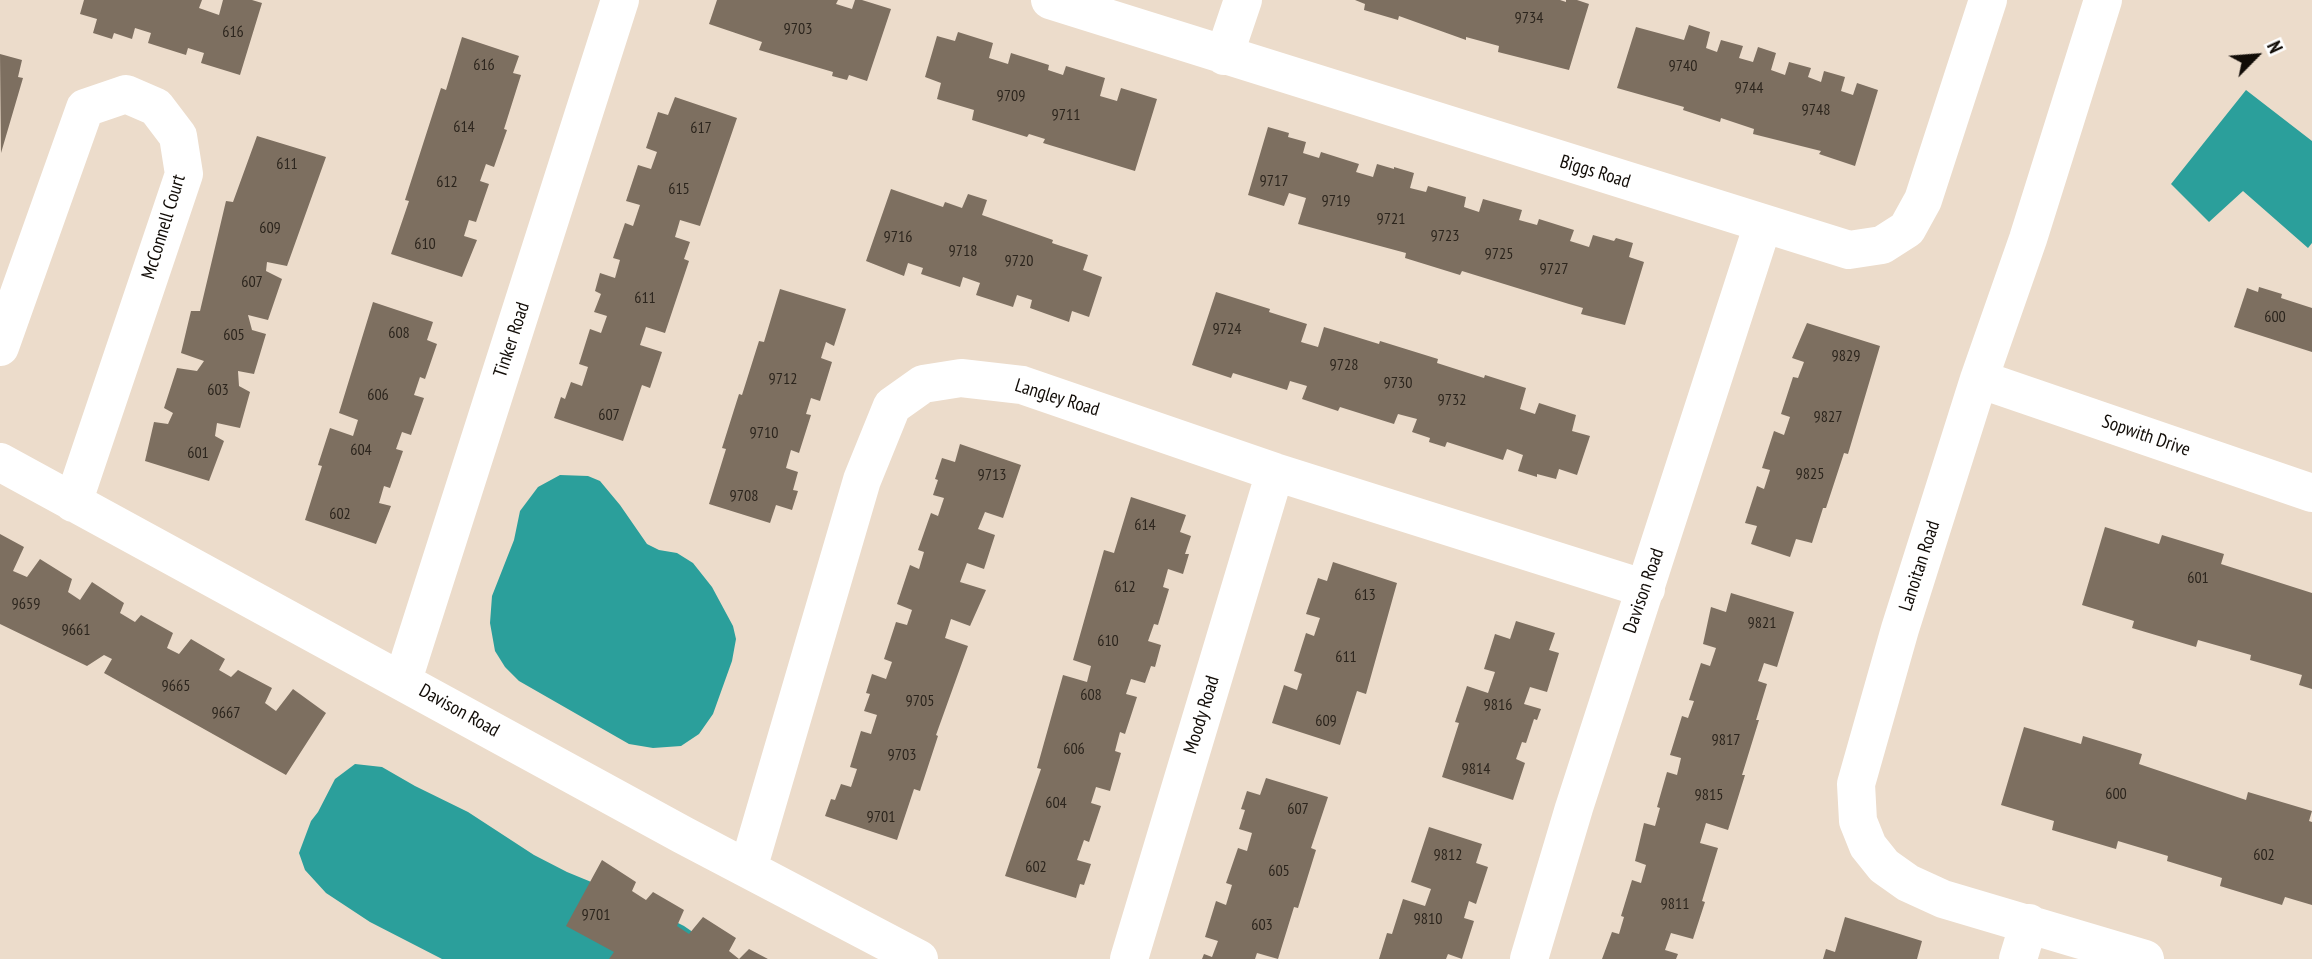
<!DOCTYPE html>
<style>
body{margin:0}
#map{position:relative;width:2312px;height:959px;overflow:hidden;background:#ecdccb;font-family:"PT Sans Narrow",sans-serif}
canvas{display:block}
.north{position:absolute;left:2221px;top:21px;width:70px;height:70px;-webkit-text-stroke:5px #fff;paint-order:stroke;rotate:65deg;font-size:19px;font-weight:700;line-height:28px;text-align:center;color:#110c07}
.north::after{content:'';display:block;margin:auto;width:24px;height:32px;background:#110c07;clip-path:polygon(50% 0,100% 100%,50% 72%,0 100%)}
</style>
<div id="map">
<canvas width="2312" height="959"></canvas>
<div class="north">N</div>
</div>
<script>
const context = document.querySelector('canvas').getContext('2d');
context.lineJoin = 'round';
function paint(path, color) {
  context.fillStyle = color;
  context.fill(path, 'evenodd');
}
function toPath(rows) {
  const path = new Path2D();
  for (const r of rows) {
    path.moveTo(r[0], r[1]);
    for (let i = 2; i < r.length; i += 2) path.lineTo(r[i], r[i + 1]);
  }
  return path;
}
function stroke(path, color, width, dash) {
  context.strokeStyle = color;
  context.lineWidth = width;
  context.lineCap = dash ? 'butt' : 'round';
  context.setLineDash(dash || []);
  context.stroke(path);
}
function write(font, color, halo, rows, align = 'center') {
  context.font = font + ' "PT Sans Narrow",sans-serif';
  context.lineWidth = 7;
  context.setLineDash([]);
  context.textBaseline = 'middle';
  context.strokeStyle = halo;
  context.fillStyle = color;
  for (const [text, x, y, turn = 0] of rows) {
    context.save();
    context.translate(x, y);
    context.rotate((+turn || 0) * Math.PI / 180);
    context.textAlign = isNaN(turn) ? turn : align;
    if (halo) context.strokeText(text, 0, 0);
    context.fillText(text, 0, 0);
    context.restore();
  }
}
paint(toPath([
 [2246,90,2312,141,2312,243,2308,248,2243,191,2209,222,2171,184],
 [560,475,588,476,600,481,620,505,647,544,659,550,677,553,693,563,712,587,733,626,736,639,732,661,713,714,699,734,681,746,653,748,629,744,519,681,505,667,495,651,490,623,492,596,514,540,520,511,538,487],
 [355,764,382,767,415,786,468,812,534,855,567,872,618,893,684,926,713,946,721,959,442,959,370,922,326,893,305,870,299,853,311,821,318,812,335,779]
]), '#2b9f9b');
paint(toPath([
 [84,0,202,0,199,8,219,15,223,0,252,0,262,3,240,75,201,63,204,53,188,48,186,55,148,43,151,33,135,28,132,39,114,33,112,39,93,33,97,19,80,14],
 [717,0,838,0,836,4,852,9,855,0,862,0,891,9,867,81,849,75,847,80,832,76,833,72,759,50,762,42,709,24],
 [1355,0,1560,0,1566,2,1566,0,1577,0,1589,4,1569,70,1498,52,1499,46,1466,37,1466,40,1399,16,1398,20,1364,10,1365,4],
 [1689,25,1710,32,1706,48,1717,52,1721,40,1743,46,1739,58,1753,62,1758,47,1776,53,1771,70,1785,75,1789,62,1811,68,1808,77,1821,82,1824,71,1845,77,1841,91,1853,95,1857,83,1878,90,1855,166,1819,154,1821,151,1753,134,1754,129,1721,118,1720,122,1683,110,1684,107,1617,88,1636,27,1684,40],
 [958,32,993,43,989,58,1008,64,1011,53,1049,65,1048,70,1063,75,1066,66,1105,78,1100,96,1117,101,1121,88,1157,99,1135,171,1043,143,1045,139,1029,134,1027,137,972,120,974,110,937,99,941,83,925,77,937,36,955,41],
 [462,37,519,56,513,73,521,75,504,129,507,130,494,167,486,164,480,181,489,184,476,222,469,220,464,236,477,240,462,277,391,254,409,201,405,200,441,88,446,90],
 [0,54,22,60,18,77,23,78,1,153],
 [675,97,737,118,700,226,680,220,675,237,690,242,684,259,689,261,665,333,646,327,640,345,662,352,650,388,642,385,623,441,554,418,561,397,565,399,571,382,582,386,588,367,579,364,590,329,601,333,607,316,594,312,601,294,595,291,600,273,615,278,620,260,613,258,625,223,633,226,640,205,626,201,638,165,651,169,657,152,646,148,658,112,668,115],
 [1268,127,1289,133,1288,137,1306,142,1303,153,1319,158,1321,152,1359,164,1356,172,1373,177,1377,164,1394,169,1394,167,1414,173,1410,188,1426,192,1428,186,1466,197,1464,207,1479,212,1483,199,1522,210,1519,220,1537,225,1539,219,1574,230,1570,241,1589,247,1593,235,1614,241,1616,238,1633,243,1629,257,1644,262,1625,325,1581,314,1583,308,1569,304,1462,271,1460,275,1405,258,1406,253,1298,224,1306,198,1289,193,1284,206,1248,195],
 [257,136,326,157,287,266,267,262,266,271,282,279,268,320,248,315,252,330,266,334,254,374,238,371,239,386,250,392,240,428,217,423,215,436,224,441,209,481,145,461,154,422,168,424,173,413,164,408,177,368,197,371,204,361,181,353,191,311,200,311,226,201,233,202],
 [891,189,943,207,945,202,962,208,968,194,987,200,982,215,1053,240,1052,243,1088,255,1083,270,1102,277,1089,317,1072,311,1069,322,1030,308,1032,300,1017,295,1013,307,976,295,980,283,963,277,960,287,921,274,923,268,908,263,904,276,866,261],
 [2259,287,2282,294,2281,298,2312,308,2312,352,2234,327,2247,288,2258,292],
 [780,289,846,309,834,346,826,342,821,358,832,362,820,401,811,398,806,414,811,415,799,453,791,450,786,468,798,472,793,490,798,491,792,510,776,505,770,523,709,504,726,449,722,448,739,394,742,395,759,341,764,342],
 [1216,292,1270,309,1269,312,1307,324,1301,342,1318,347,1324,327,1379,344,1380,341,1438,359,1437,363,1484,378,1485,375,1526,388,1520,409,1535,414,1539,403,1576,415,1572,431,1590,436,1577,475,1559,469,1556,479,1537,474,1537,477,1518,471,1523,455,1507,449,1503,460,1447,442,1445,447,1429,442,1430,438,1412,432,1417,419,1398,414,1394,424,1340,407,1338,411,1302,399,1307,386,1290,381,1287,390,1233,373,1231,378,1192,365],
 [373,302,433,322,427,340,437,344,425,379,420,377,414,395,424,398,411,435,402,432,396,449,403,451,390,488,384,486,379,503,391,506,376,544,305,520,322,466,318,465,330,428,353,436,358,420,339,413],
 [1807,323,1880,346,1848,454,1844,453,1826,508,1823,508,1812,543,1796,539,1790,557,1751,544,1757,526,1745,523,1757,486,1764,489,1770,470,1762,468,1774,431,1784,435,1790,417,1781,414,1793,377,1798,378,1804,362,1792,358],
 [960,444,1021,465,1003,518,985,512,978,529,995,535,984,569,967,563,960,582,986,590,970,626,951,619,945,638,968,646,936,735,938,736,920,791,914,789,897,840,825,816,831,799,835,800,841,784,851,787,857,769,850,767,861,731,871,734,877,715,864,711,870,694,866,693,872,674,886,679,892,662,884,659,896,622,907,625,912,610,897,604,910,565,919,569,924,552,918,550,931,513,938,516,944,498,933,495,938,480,935,479,942,458,955,462],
 [1131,497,1186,515,1180,532,1191,536,1185,554,1189,554,1183,574,1168,569,1163,587,1169,589,1158,625,1154,624,1148,641,1161,645,1155,667,1151,666,1145,683,1131,679,1126,694,1137,697,1125,734,1120,732,1115,751,1121,753,1110,791,1096,787,1091,803,1101,806,1089,842,1084,840,1077,860,1091,864,1084,885,1080,884,1076,898,1005,876,1041,769,1037,768,1063,675,1087,682,1091,666,1073,660,1104,550,1114,553],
 [2105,527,2159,544,2162,535,2224,554,2221,564,2312,593,2312,689,2299,685,2302,675,2250,660,2251,655,2198,640,2196,647,2132,628,2134,621,2082,605],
 [0,534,24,547,13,571,27,577,40,559,72,579,68,592,80,600,92,582,124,603,120,613,135,622,141,615,173,633,167,648,179,654,191,639,225,659,219,670,231,677,238,670,272,688,265,703,276,711,293,689,326,713,286,775,104,673,112,659,104,655,87,666,0,624],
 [1333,562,1397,583,1366,694,1357,691,1340,745,1272,723,1284,685,1297,690,1302,674,1294,671,1306,633,1314,636,1320,618,1306,614,1318,578,1327,581],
 [1731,593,1794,612,1777,667,1764,663,1758,681,1767,684,1756,720,1759,720,1742,775,1745,775,1728,830,1706,823,1700,843,1718,848,1702,901,1705,902,1693,939,1671,933,1665,950,1678,954,1676,959,1602,959,1612,932,1619,934,1624,917,1621,916,1632,880,1641,883,1646,865,1635,861,1644,823,1655,826,1660,808,1657,807,1667,772,1677,775,1681,758,1670,755,1682,716,1688,718,1694,701,1689,700,1701,663,1710,666,1716,648,1703,644,1711,607,1726,612],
 [1516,621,1555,633,1549,650,1559,653,1547,692,1530,687,1524,704,1541,709,1537,720,1534,719,1526,743,1522,742,1516,759,1525,763,1513,800,1442,777,1459,723,1455,722,1467,686,1488,693,1495,672,1484,669,1495,634,1510,639],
 [2024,727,2081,744,2083,736,2142,754,2139,764,2246,800,2248,792,2312,811,2309,821,2312,822,2312,905,2285,897,2282,905,2220,886,2222,878,2167,861,2168,856,2118,841,2116,849,2052,830,2054,821,2001,805],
 [1266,778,1328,797,1311,848,1316,850,1298,908,1294,907,1278,959,1257,953,1255,959,1202,959,1204,954,1212,957,1218,941,1205,937,1216,901,1226,905,1232,885,1226,883,1238,848,1247,851,1252,833,1239,829,1245,810,1241,809,1247,791,1260,795],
 [1429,827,1482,844,1476,863,1488,867,1476,904,1469,901,1464,918,1474,921,1462,959,1448,954,1446,959,1379,959,1387,933,1392,934,1403,899,1425,906,1431,889,1411,882],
 [602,860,636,882,632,891,646,900,653,892,684,910,677,926,689,934,703,917,736,938,729,951,739,959,749,949,768,959,609,959,614,952,566,926],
 [1845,917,1922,941,1917,959,1823,959,1826,949,1835,952]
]), '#7d6f60');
stroke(toPath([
 [1050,0,1849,250,1882,245,1907,229,1923,200,1988,0],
 [2103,0,2028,239,1979,379,1900,629,1856,784,1858,821,1868,846,1884,866,1908,883,1943,899,2145,959],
 [1224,56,1243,0],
 [0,347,85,108,126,94,156,107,178,136,184,174,73,503],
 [1979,379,2312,493],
 [0,462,683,835,919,959],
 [403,680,620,0],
 [748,869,862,480,892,406,923,384,961,378,1022,385,1275,472,1646,589],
 [1129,959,1275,472],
 [1529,959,1574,808,1763,224],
 [2018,959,2029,923]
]), '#fff', 38);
write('16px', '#2c251d', null, [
 ["9734",1529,18],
 ["9703",798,29],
 ["616",233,32],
 ["616",484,65],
 ["9740",1683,66],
 ["9744",1749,88],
 ["9709",1011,96],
 ["9748",1816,110],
 ["9711",1066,115],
 ["614",464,127],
 ["617",701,128],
 ["611",287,164],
 ["9717",1274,181],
 ["612",447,182],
 ["615",679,189],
 ["9719",1336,201],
 ["9721",1391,219],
 ["609",270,228],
 ["9723",1445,236],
 ["9716",898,237],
 ["610",425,244],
 ["9718",963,251],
 ["9725",1499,254],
 ["9720",1019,261],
 ["9727",1554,269],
 ["607",252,282],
 ["611",645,298],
 ["600",2275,317],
 ["9724",1227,329],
 ["608",399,333],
 ["605",234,335],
 ["9829",1846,356],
 ["9728",1344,365],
 ["9712",783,379],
 ["9730",1398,383],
 ["603",218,390],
 ["606",378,395],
 ["9732",1452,400],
 ["607",609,415],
 ["9827",1828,417],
 ["9710",764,433],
 ["604",361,450],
 ["601",198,453],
 ["9825",1810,474],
 ["9713",992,475],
 ["9708",744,496],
 ["602",340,514],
 ["614",1145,525],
 ["601",2198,578],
 ["612",1125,587],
 ["613",1365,595],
 ["9659",26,604],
 ["9821",1762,623],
 ["9661",76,630],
 ["610",1108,641],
 ["611",1346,657],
 ["9665",176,686],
 ["608",1091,695],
 ["9705",920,701],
 ["9816",1498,705],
 ["9667",226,713],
 ["609",1326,721],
 ["9817",1726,740],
 ["606",1074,749],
 ["9703",902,755],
 ["9814",1476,769],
 ["600",2116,794],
 ["9815",1709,795],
 ["604",1056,803],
 ["607",1298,809],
 ["9701",881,817],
 ["9812",1448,855],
 ["602",2264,855],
 ["602",1036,867],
 ["605",1279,871],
 ["9811",1675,904],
 ["9701",596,915],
 ["9810",1428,919],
 ["603",1262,925]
]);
write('19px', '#110c07', '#fff', [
 ["Biggs Road",1595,172,17],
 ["McConnell Court",164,227,-73],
 ["Tinker Road",512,340,-72],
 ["Langley Road",1057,398,17],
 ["Sopwith Drive",2146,436,19],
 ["Lanoitan Road",1920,566,-72],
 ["Davison Road",1644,591,-71],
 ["Davison Road",459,711,29],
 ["Moody Road",1202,715,-73]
]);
</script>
